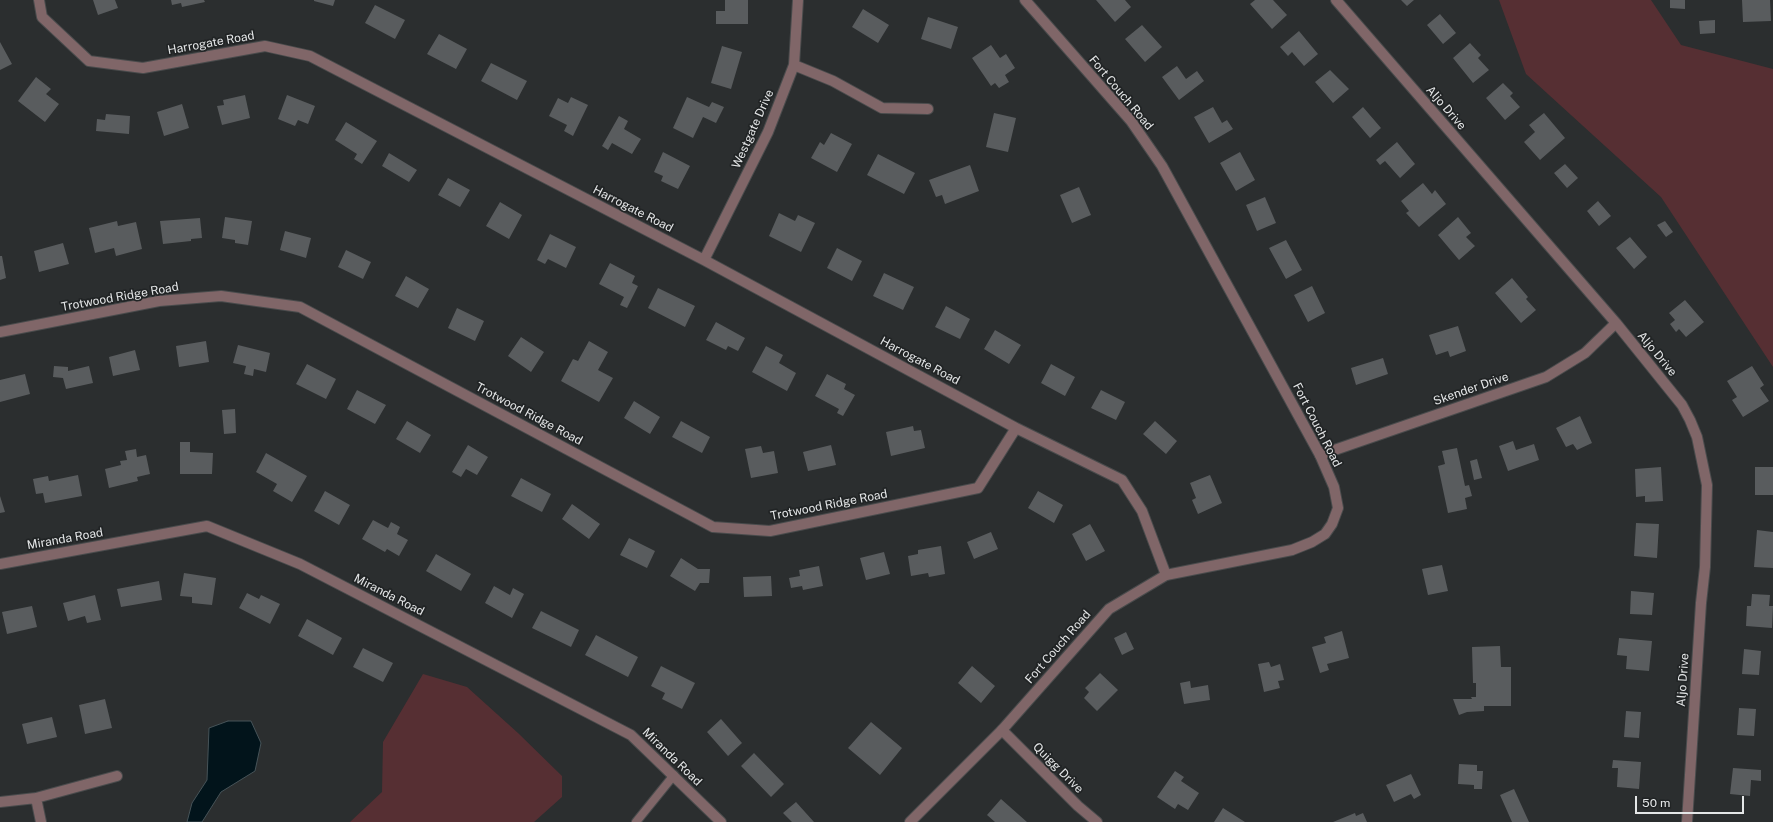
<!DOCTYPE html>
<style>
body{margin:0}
#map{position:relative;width:1773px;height:822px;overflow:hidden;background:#2b2e2f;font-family:"Public Sans",sans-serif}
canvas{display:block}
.scale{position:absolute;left:1635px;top:796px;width:109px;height:18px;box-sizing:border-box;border:2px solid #e4e6e7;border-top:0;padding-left:5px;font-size:12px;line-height:14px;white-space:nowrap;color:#e4e6e7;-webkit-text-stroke:3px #212425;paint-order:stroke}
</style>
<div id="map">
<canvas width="1773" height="822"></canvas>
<div class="scale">50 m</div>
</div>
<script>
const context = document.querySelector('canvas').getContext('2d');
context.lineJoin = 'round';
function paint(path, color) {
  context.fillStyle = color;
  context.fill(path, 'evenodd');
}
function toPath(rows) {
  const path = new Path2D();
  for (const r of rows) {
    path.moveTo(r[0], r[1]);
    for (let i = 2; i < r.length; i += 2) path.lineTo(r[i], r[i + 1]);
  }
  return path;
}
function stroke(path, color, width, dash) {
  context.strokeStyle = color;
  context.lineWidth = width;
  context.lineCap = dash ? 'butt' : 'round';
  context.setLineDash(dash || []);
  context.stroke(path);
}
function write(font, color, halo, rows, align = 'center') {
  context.font = font + ' "Public Sans",sans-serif';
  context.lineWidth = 3.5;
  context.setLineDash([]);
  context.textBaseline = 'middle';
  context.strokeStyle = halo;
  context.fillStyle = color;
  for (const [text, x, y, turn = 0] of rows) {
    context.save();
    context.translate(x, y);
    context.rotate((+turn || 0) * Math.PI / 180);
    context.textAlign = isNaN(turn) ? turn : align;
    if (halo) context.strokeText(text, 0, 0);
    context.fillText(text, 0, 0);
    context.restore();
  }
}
paint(toPath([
 [1499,0,1651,0,1681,45,1773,69,1773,367,1661,197,1526,74],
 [423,674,467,687,518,733,562,776,562,797,534,822,350,822,382,792,383,742]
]), '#562f33');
const water = toPath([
 [228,721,251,721,261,743,255,771,221,792,202,822,187,822,192,803,207,780,209,728,228,721]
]);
paint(water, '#02141b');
stroke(water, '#465358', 1);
paint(toPath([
 [93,0,115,0,118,8,98,15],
 [171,0,204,0,205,2,182,7,181,3,172,5],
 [314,0,335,0,333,6,314,1],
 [725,0,748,0,748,24,716,24,716,11,725,11],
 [1096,0,1125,0,1131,7,1115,22],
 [1255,0,1273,0,1287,15,1272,29,1250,4],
 [1401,0,1414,0,1407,6],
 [1670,0,1685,0,1685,9,1670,8],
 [1742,0,1770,0,1771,21,1743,22],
 [375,5,405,20,395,39,365,23],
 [863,9,889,25,878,43,852,27],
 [1440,14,1456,33,1443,44,1427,25],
 [928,17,958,27,951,49,921,39],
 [1715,20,1715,33,1700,34,1699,21],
 [1142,25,1162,47,1145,62,1125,39],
 [1299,31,1318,54,1304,66,1292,52,1288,56,1280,47],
 [439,34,467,49,456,69,427,54],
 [0,42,12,64,0,70],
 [1470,43,1481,55,1478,58,1489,70,1473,83,1453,58],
 [991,45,1000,58,1006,54,1015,68,1005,75,1009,82,999,88,995,83,991,86,972,58],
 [722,46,742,52,731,89,711,83],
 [491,63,527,81,517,100,481,81],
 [1177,66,1186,79,1197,71,1204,81,1179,100,1162,77],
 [1330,70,1349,89,1333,103,1315,82],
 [36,77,51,89,46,94,59,104,45,122,18,101],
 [1503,83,1513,93,1510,96,1520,107,1505,120,1486,98],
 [245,95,250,118,222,125,217,106,224,105,223,100],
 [287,95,315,106,308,124,298,120,295,126,278,119],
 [571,97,588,105,573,136,564,131,567,125,549,116,558,98,568,103],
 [687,97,709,107,712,102,724,107,716,123,703,117,693,138,673,128],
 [182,104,189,128,164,136,157,112],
 [1213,107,1222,123,1227,120,1233,129,1209,143,1194,117],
 [1363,107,1381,128,1370,138,1352,117],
 [994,113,1016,118,1008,152,986,147],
 [1544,113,1565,138,1540,160,1524,142,1535,132,1529,125],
 [106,114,130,116,129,134,96,131,97,119,105,120],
 [619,116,628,121,624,129,641,139,632,154,612,143,608,150,602,146],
 [346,122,377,141,362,164,354,159,357,154,335,140],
 [831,133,852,144,837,172,811,158,820,142,824,145],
 [1397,142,1415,164,1400,178,1385,161,1380,165,1376,160],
 [663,152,690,166,678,189,661,181,663,176,654,172],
 [1240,152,1255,180,1236,191,1220,163],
 [389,153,417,170,409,182,382,166],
 [878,154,915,173,904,194,867,175],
 [1565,164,1578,178,1567,188,1554,173],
 [970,165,979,191,945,204,942,195,936,197,929,180],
 [448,178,470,190,460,207,438,195],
 [1423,183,1432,194,1435,190,1446,204,1419,227,1406,213,1409,211,1401,201],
 [1079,187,1091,215,1072,223,1060,195],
 [1265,197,1276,223,1257,231,1246,205],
 [1598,201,1611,216,1599,226,1587,211],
 [500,202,522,215,509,239,486,226],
 [779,213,795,221,798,215,815,223,801,252,769,236],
 [225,217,252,221,248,245,235,243,235,240,222,238],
 [1458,217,1471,233,1466,237,1475,246,1459,260,1438,235],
 [200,218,202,238,191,239,191,241,163,244,160,221],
 [117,221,118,226,136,222,142,249,116,256,114,248,95,253,89,228],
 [1665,221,1673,232,1666,237,1657,225],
 [285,231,311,238,306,258,280,250],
 [550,234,576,247,566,268,548,259,545,264,537,260],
 [1630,237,1647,257,1634,269,1616,248],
 [1286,240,1302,270,1286,279,1269,248],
 [63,243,69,264,39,272,34,251],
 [837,248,862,261,852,281,827,268],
 [346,250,371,262,363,279,338,267],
 [0,256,2,256,6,278,0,280],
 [610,263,635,276,632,283,638,286,627,308,620,305,624,297,599,284],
 [884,273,914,287,903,310,873,296],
 [406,276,429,289,418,308,395,296],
 [1512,278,1528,297,1526,299,1536,310,1521,323,1495,293],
 [1312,286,1325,313,1308,322,1294,295],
 [658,288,695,306,685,327,648,308],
 [1685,300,1704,322,1686,337,1679,329,1676,332,1670,324,1675,320,1669,313],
 [946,306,970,319,960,339,935,327],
 [457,308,484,321,475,341,448,328],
 [716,322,745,338,738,351,728,346,726,350,706,340],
 [1458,326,1466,351,1450,357,1448,351,1436,355,1429,335],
 [995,330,1021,345,1009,364,984,349],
 [521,337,544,352,531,372,508,356],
 [206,341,209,362,179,367,176,346],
 [589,341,608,352,598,370,613,378,599,402,561,381,573,359,578,361],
 [238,345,270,353,266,372,254,369,253,376,244,374,246,366,233,363],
 [766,346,783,355,779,363,796,373,787,391,752,372],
 [135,350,140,370,113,376,109,357],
 [1383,358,1388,374,1356,385,1351,368],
 [307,364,336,379,326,399,296,384],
 [1051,364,1075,377,1065,396,1041,383],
 [54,366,68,367,68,371,89,366,93,383,66,389,63,378,53,377],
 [1752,366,1764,385,1760,388,1769,401,1743,417,1732,400,1737,397,1727,381],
 [25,374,30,394,0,402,0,380],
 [827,374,846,384,844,389,855,395,843,416,837,413,839,409,815,396],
 [357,390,386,405,375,424,347,409],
 [1101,390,1125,402,1116,420,1091,408],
 [634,401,660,417,650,434,624,418],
 [235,409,236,433,224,434,222,410],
 [1580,416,1592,443,1577,450,1573,444,1566,447,1556,428],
 [407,421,431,435,420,453,396,439],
 [681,421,710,437,702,453,672,437],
 [1155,421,1177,441,1166,454,1143,434],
 [913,426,914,431,921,430,925,448,891,456,886,432],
 [1513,441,1516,450,1534,444,1539,460,1508,471,1499,446],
 [180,442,190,442,190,452,213,453,212,474,180,474],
 [468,445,488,457,477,475,466,469,461,477,452,472],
 [831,445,836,465,808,471,803,452],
 [761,446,763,453,774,451,778,473,751,478,745,449],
 [1457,448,1465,486,1469,485,1472,496,1465,498,1467,509,1448,513,1438,466,1445,464,1442,451],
 [136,449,137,457,146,455,150,474,137,477,138,481,109,488,105,469,121,465,120,461,127,460,125,451],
 [266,453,307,476,292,502,273,491,277,484,256,472],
 [1477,459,1482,478,1474,480,1470,461],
 [1661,467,1663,501,1645,502,1645,496,1636,497,1635,469],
 [1755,467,1773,467,1773,495,1755,495],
 [78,475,82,496,45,503,43,493,36,494,33,479,48,476,49,481],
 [1210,475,1222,503,1198,514,1192,500,1196,498,1190,483],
 [521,478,551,494,542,512,511,496],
 [325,491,350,505,339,525,314,511],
 [1038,491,1063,505,1054,523,1028,508],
 [0,496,5,512,0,513],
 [572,504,600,524,589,539,562,519],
 [373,520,388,528,391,522,400,527,397,534,408,540,399,556,387,549,385,552,362,539],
 [1636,523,1659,524,1657,558,1634,556],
 [1090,524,1105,551,1086,561,1072,534],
 [1757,530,1773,532,1773,568,1754,567],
 [991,532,998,549,974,559,967,542],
 [629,538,655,551,647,568,620,555],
 [941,546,945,574,929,577,928,573,911,576,908,556,918,554,918,550],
 [884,552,890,574,866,580,860,558],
 [436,554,471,574,461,591,426,571],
 [681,558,698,569,710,569,709,583,700,583,695,591,670,576],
 [1442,565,1448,591,1428,595,1422,569],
 [819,566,823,586,803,590,802,586,791,588,789,578,800,576,799,570],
 [184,573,216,578,212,605,192,603,192,597,180,596],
 [771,576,772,596,744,597,743,577],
 [159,581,162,600,121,607,117,589],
 [494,586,510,595,513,588,524,594,512,618,485,603],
 [1631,591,1654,593,1652,615,1630,614],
 [247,593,259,599,261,595,280,604,270,624,239,608],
 [1752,594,1770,595,1769,606,1773,606,1772,628,1746,626,1747,606,1751,606],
 [95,595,101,620,87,623,85,616,68,621,63,603],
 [32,606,37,627,7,634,2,612],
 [541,611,579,630,571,647,532,628],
 [307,619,342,638,333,655,298,636],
 [1342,631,1349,658,1327,664,1329,670,1320,673,1312,647,1326,643,1324,637],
 [1126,632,1134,649,1122,655,1114,638],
 [596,635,638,657,628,677,585,655],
 [1619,638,1652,641,1649,671,1626,669,1627,656,1617,655],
 [1500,646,1501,667,1511,667,1511,706,1484,706,1484,711,1467,712,1459,715,1453,699,1472,699,1471,697,1476,697,1476,683,1473,683,1472,647],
 [363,648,393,663,383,682,353,667],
 [1744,649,1761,651,1759,675,1742,674],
 [1269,662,1271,667,1280,664,1284,680,1278,681,1280,688,1264,692,1258,664],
 [661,666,695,683,682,709,662,699,665,693,651,686],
 [972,666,995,686,981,703,958,683],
 [1100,673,1118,690,1097,711,1084,698,1089,692,1085,688],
 [1190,681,1191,688,1208,685,1210,700,1184,704,1180,683],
 [105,699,112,728,85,734,79,705],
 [1739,708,1756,709,1754,736,1737,735],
 [1626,711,1641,712,1639,738,1624,737],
 [52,717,57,737,27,744,22,724],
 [721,719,742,743,728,756,707,732],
 [871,722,902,748,880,775,848,748],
 [754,753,784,784,771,797,741,766],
 [1613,760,1641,762,1639,789,1617,787,1618,768,1612,768],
 [1459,764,1477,765,1477,771,1483,771,1482,789,1474,789,1474,785,1458,784],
 [1733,768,1761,770,1761,781,1751,780,1750,796,1730,794],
 [1175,771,1184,777,1181,781,1199,793,1188,810,1178,804,1175,809,1157,797],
 [1411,774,1421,795,1414,799,1411,794,1394,802,1386,785],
 [1514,789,1529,822,1512,822,1500,795],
 [1001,799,1027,822,995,822,987,815],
 [796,802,814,822,792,822,783,813],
 [1223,808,1245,822,1214,822],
 [1355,813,1356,816,1363,813,1367,822,1333,822]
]), '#595c5e');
const service = toPath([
 [636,822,674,775]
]);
const minor = toPath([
 [39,0,42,17,89,61,143,68,265,46,310,56,704,260,1016,428,1122,480,1142,511,1166,575],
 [1336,0,1616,323,1682,405,1690,420,1697,437,1707,485,1705,567,1701,603,1687,822],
 [794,65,833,81,882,108,928,109],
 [704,260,768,132,794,65,798,0],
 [0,332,159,301,221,296,300,307,713,527,770,531,978,488,1016,428],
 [1320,455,1546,377,1585,353,1616,323],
 [0,564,207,526,300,564,631,735,721,822],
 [1002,730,1078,806,1097,822],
 [36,798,41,822],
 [0,802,36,798,117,776]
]);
const tertiary = toPath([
 [910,822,1002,730,1109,609,1166,575,1292,550,1312,542,1325,534,1332,524,1338,508,1334,487,1320,455,1162,166,1131,121,1025,0]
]);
stroke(service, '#494b4c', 10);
stroke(minor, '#494b4c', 12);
stroke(tertiary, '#494b4c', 12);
stroke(service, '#806668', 8);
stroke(minor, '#806668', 10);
stroke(tertiary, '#806668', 10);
write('12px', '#e4e6e7', '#212425', [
 ["Harrogate Road",211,43,-10],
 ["Fort Couch Road",1121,93,50],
 ["Aljo Drive",1446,108,49],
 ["Westgate Drive",753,129,-66],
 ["Harrogate Road",633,209,27],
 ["Trotwood Ridge Road",120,297,-10],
 ["Aljo Drive",1657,354,50],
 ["Harrogate Road",920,361,28],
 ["Skender Drive",1471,389,-19],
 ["Trotwood Ridge Road",529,414,28],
 ["Fort Couch Road",1317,425,63],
 ["Trotwood Ridge Road",829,505,-11],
 ["Miranda Road",65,539,-10],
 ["Miranda Road",389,595,27],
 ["Fort Couch Road",1058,647,-49],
 ["Aljo Drive",1683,680,-86],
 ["Miranda Road",672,757,44],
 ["Quigg Drive",1058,768,45]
]);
</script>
